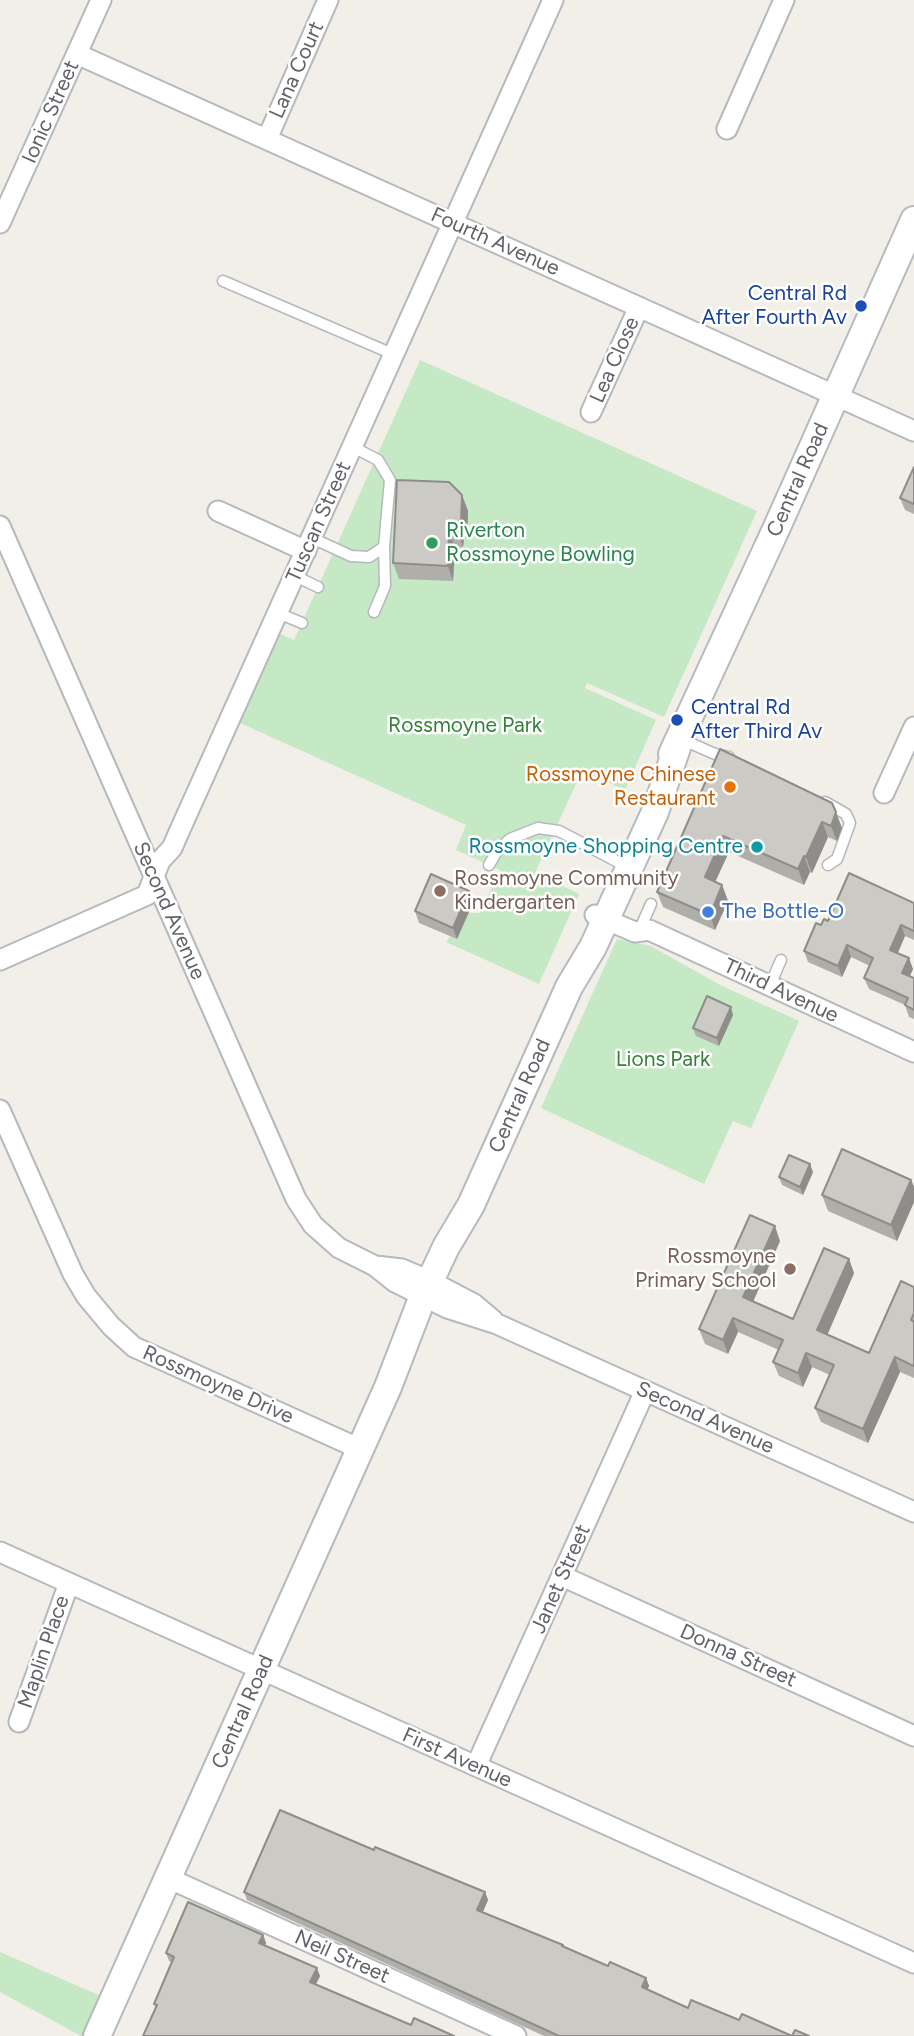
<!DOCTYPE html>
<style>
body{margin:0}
canvas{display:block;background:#f1efe8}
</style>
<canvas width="914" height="2036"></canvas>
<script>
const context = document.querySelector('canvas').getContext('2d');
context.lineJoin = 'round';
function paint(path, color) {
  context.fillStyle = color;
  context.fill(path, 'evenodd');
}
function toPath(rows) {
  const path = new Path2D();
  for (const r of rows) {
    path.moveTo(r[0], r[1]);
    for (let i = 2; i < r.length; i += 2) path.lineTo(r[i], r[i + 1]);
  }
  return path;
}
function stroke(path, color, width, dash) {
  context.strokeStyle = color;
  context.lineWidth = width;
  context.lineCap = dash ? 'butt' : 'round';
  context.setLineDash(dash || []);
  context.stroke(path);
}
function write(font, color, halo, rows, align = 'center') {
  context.font = font + ' Figtree,sans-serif';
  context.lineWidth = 5;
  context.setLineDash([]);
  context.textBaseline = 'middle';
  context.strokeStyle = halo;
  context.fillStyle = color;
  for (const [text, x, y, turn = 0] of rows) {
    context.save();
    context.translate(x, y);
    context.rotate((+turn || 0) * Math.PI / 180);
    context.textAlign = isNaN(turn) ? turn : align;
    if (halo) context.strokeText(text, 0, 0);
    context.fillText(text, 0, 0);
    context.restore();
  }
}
paint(toPath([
 [420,360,757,511,664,717,587,683,585,688,656,720,625,790,582,771,535,873,579,894,539,984,446,942,469,913,480,913,500,870,456,850,466,825,238,722,278,633,294,640],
 [617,939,651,946,720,985,799,1021,751,1128,733,1121,704,1184,541,1108],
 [0,1952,103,1997,86,2036,81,2036,0,1992]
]), '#c5e8c5');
const lane = toPath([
 [223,281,395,355],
 [312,538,351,556,369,557,384,547,390,480,378,460,353,447],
 [295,576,318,587],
 [374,612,385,586,384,547],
 [278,613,302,623],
 [681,739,715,754,729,757],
 [825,802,846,814,850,823,837,859,828,865],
 [489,865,497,851,510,839,538,828,559,831,618,862],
 [643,922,651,904],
 [770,985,781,960]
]);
const street = toPath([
 [77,54,914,431],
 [727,129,784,0],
 [267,139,328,0],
 [0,223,101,0],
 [591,412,639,307],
 [218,511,306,551],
 [0,526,296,1199,313,1225,339,1248,375,1266,395,1282,447,1308,497,1324,914,1512],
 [884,793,914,727],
 [595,915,635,932,649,930,914,1052],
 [0,960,147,895,160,861,172,848,179,832,553,0],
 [0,1110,73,1274,86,1296,111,1326,134,1347,360,1449],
 [376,1266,402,1269,430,1281,474,1304,493,1320],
 [0,1552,914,1963],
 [562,1576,914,1736],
 [19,1722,69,1583],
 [476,1766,645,1391],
 [168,1878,516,2036]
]);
const secondary = toPath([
 [672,754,777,527,914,220],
 [97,2036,388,1387,423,1296,446,1247,471,1205,569,987,593,947,655,812,680,739]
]);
stroke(lane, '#b5b8bc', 13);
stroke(street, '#b5b8bc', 23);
stroke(secondary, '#b6babf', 30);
stroke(lane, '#fff', 10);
stroke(street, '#fff', 19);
stroke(secondary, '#fff', 26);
paint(toPath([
 [914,467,914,514,905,510,900,498],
 [462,495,468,511,467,538,464,538,463,547,455,547,453,581,399,579,393,563],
 [720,749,842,828,837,841,828,837,812,873,810,872,804,885,729,852,715,882,722,885,728,901,715,930,663,907,657,892],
 [473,903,457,939,419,923,415,911],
 [914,903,914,940,905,936,898,953,913,969,910,976,914,978,914,1019,909,1017,905,1005,869,989,864,978,870,966,851,957,842,977,808,962,804,951,821,925,828,921],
 [733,1015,719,1046,696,1036,693,1028],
 [813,1172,803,1195,782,1185,779,1177],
 [911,1180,914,1187,914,1202,897,1241,828,1211,822,1195],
 [780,1241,753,1301,793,1319,849,1259,854,1273,827,1335,869,1353,914,1287,914,1378,900,1372,868,1443,821,1422,815,1408,830,1375,812,1367,803,1387,779,1376,773,1362,779,1350,738,1332,728,1354,705,1344,699,1329],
 [374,1850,485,1892,488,1900,483,1912,608,1966,646,1978,649,1986,647,1990,688,2008,739,2020,792,2036,809,2036,544,2036,247,1900,244,1892],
 [263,1935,266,1943,265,1945,320,1976,316,1984,411,2025,454,2036,156,2008,154,2004,172,1962,169,1961,166,1953]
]), '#afaea9');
paint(toPath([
 [462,495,468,511,467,538,461,522],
 [458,522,464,538,463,547,458,532],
 [449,532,455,547,453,581,448,566],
 [836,812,842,828,837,841,831,826],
 [822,822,828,837,812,873,806,857],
 [723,836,729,852,710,893,705,877],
 [804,856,810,872,804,885,798,869],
 [722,885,728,901,715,930,710,915],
 [469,891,473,903,457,939,453,928],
 [901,925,905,936,894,961,890,950],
 [847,945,851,957,842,977,838,966],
 [909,958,913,969,906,984,902,973],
 [731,1007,733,1015,719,1046,717,1038],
 [810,1164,813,1172,803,1195,800,1187],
 [911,1180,914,1187,914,1202,897,1241,891,1225],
 [775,1226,780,1241,749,1311,743,1297],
 [849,1259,854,1273,823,1345,817,1330],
 [733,1318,738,1332,728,1354,723,1340],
 [806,1353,812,1367,803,1387,798,1373],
 [895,1357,900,1372,868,1443,863,1429],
 [485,1892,488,1900,480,1918,477,1910],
 [263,1935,266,1943,262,1951,259,1943],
 [317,1968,320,1976,313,1990,310,1982],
 [646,1978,649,1986,645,1995,642,1987]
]), '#8f8d8a');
const building = toPath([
 [914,467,914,504,900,498,914,467],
 [397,480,449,482,462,495,461,522,458,522,458,532,449,532,448,566,393,563,397,480],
 [720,749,832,803,836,812,831,826,822,822,806,857,804,856,798,869,723,836,705,877,722,885,710,915,657,892,720,749],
 [849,873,914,903,914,931,901,925,890,950,909,958,902,973,914,978,914,1010,905,1005,908,998,864,978,873,958,847,945,838,966,804,951,816,923,821,925,824,919,828,921,849,873],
 [431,874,469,891,453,928,415,911,431,874],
 [707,996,731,1007,717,1038,693,1028,707,996],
 [842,1149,911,1180,891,1225,822,1195,842,1149],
 [789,1155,810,1164,800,1187,779,1177,789,1155],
 [750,1215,775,1226,743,1297,793,1319,824,1248,849,1259,817,1330,869,1353,901,1281,914,1287,914,1313,911,1320,914,1322,914,1366,895,1357,863,1429,815,1408,834,1365,806,1353,798,1373,773,1362,783,1340,733,1318,723,1340,699,1329,750,1215],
 [280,1810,374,1850,375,1847,485,1892,477,1910,563,1945,562,1946,608,1966,610,1962,646,1978,642,1987,688,2008,691,2000,739,2020,742,2014,792,2036,795,2030,809,2036,559,2036,244,1892,280,1810],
 [188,1902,263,1935,259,1943,317,1968,310,1982,411,2025,414,2018,454,2036,143,2036,157,2005,154,2004,174,1957,166,1953,188,1902]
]);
paint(building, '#cccac5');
stroke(building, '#8f8d8a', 2);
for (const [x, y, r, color] of [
 [861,306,7,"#1a4fb4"],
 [432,543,7,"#2e9e5b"],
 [677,720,7,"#1a4fb4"],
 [730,787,7,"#e8710a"],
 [757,847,7,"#0f9aa8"],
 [440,891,7,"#8d6e63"],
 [708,912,7,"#3f7fe0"],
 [790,1269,7,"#8d6e63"]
]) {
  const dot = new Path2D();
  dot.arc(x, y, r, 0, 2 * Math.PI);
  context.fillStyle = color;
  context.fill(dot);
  stroke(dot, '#fff', 2.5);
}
write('21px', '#5f6368', '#fff', [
 ["Lana Court",297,70,-66],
 ["Ionic Street",51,112,-66],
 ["Fourth Avenue",495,242,24],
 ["Lea Close",615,360,-66],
 ["Central Road",798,480,-66],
 ["Tuscan Street",319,522,-66],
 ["Second Avenue",169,911,66],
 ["Third Avenue",781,991,25],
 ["Central Road",520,1096,-66],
 ["Rossmoyne Drive",218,1385,24],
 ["Second Avenue",705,1418,24],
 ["Janet Street",561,1579,-66],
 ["Maplin Place",44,1652,-71],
 ["Donna Street",738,1656,24],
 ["Central Road",243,1712,-66],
 ["First Avenue",457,1758,24],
 ["Neil Street",342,1957,24]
]);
write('21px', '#164399', '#fff', [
 ["Central Rd",847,294],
 ["After Fourth Av",847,318],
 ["Central Rd",691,708,"left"],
 ["After Third Av",691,732,"left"]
], 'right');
write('21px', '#27864d', '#fff', [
 ["Riverton",446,531],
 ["Rossmoyne Bowling",446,555]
], 'left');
write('21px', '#348238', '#fff', [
 ["Rossmoyne Park",465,726],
 ["Lions Park",663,1060]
]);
write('21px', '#c56008', '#fff', [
 ["Rossmoyne Chinese",716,775],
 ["Restaurant",716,799]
], 'right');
write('21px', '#0d838f', '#fff', [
 ["Rossmoyne Shopping Centre",743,847]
], 'right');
write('21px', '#785e54', '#fff', [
 ["Rossmoyne Community",454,879],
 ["Kindergarten",454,903],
 ["Rossmoyne",776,1257,"right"],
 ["Primary School",776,1281,"right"]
], 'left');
write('21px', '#366cbe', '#fff', [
 ["The Bottle-O",722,912]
], 'left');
</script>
